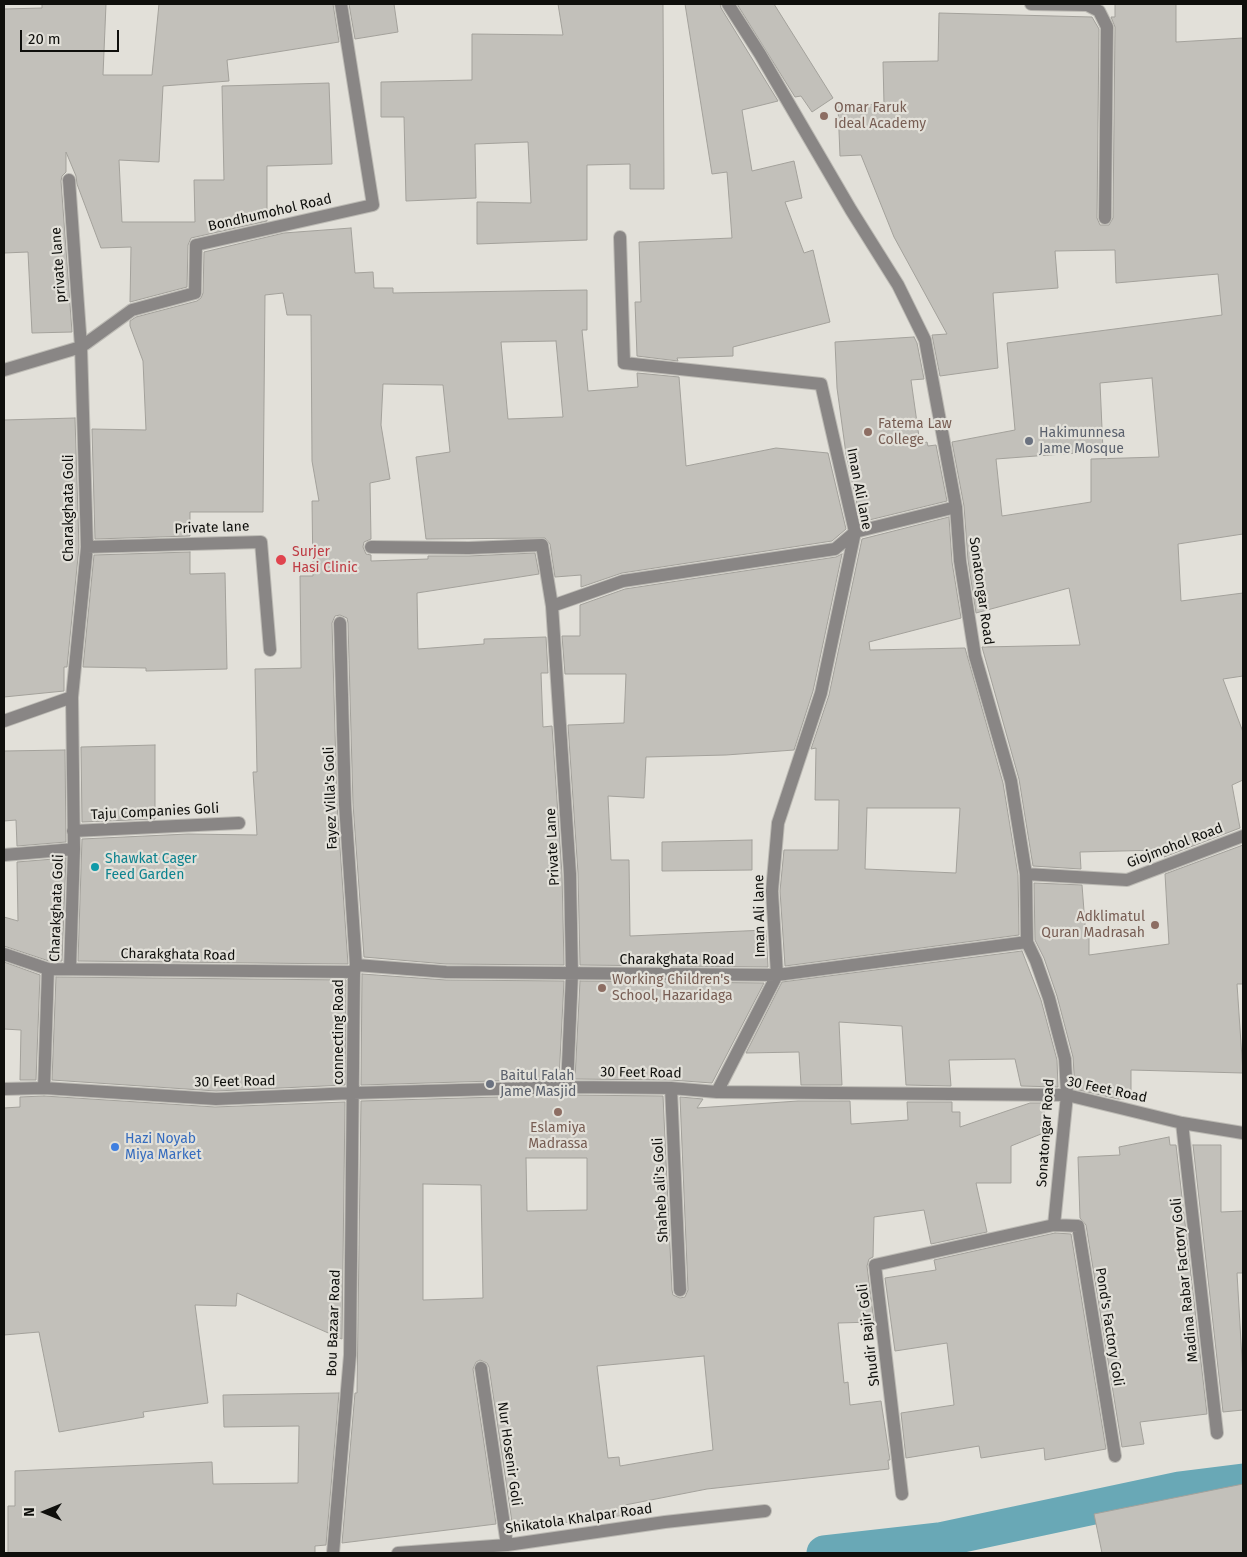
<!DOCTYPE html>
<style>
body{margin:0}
#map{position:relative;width:1247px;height:1557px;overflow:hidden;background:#e2e0d9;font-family:"Fira Sans",sans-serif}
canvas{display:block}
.frame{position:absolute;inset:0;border:5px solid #0f0f0c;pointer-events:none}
.north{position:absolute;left:20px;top:1487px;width:50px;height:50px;-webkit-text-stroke:4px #e2e0d9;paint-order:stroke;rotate:270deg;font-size:14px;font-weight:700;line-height:20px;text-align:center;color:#0f0f0c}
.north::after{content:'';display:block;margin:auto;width:18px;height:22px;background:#0f0f0c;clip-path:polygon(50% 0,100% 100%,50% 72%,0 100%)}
.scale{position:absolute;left:20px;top:30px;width:99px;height:22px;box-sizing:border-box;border:2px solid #0f0f0c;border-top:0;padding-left:6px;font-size:15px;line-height:18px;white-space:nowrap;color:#0f0f0c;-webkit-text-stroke:4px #e2e0d9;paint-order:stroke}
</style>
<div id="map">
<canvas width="1247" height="1557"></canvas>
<div class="frame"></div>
<div class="north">N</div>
<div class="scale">20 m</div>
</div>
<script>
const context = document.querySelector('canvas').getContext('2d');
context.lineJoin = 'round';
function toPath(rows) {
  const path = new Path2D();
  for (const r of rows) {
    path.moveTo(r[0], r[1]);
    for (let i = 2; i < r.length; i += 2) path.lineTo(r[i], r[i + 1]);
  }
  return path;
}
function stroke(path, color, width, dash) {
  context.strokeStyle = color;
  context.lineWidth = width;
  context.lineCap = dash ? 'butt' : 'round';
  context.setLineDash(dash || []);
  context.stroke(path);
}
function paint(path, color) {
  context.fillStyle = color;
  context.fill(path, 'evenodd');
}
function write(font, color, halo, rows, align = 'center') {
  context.font = font + ' "Fira Sans",sans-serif';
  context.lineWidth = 4.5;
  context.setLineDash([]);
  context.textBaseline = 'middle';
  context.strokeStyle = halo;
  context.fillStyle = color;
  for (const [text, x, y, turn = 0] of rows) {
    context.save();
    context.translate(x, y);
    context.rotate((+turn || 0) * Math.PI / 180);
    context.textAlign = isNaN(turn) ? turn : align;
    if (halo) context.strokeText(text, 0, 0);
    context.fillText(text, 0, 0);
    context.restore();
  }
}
stroke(toPath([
 [824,1553,939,1540,1179,1489,1243,1481]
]), '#69a8b6', 35);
const building = toPath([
 [42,4,106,4,103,75,152,75,159,4,333,4,339,42,227,60,229,81,163,86,159,162,119,160,122,222,195,222,194,180,224,180,222,86,329,83,332,164,267,166,267,221,191,238,188,245,187,287,130,302,131,247,101,248,77,184,76,176,66,152,66,172,62,176,61,181,72,332,32,333,28,252,4,253,4,9,42,8,42,4],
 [349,4,394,4,398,32,355,39,349,4],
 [558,4,663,4,664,189,630,189,630,164,587,165,587,240,477,244,477,202,531,203,528,142,475,144,476,198,406,201,404,117,381,117,381,82,472,80,472,34,563,35,558,4],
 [685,4,720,4,721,8,778,101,742,110,752,171,794,161,802,198,785,202,804,253,813,250,830,322,733,347,733,356,677,358,678,361,637,356,635,302,641,302,639,242,732,238,727,172,712,174,685,4],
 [737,4,774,4,833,98,812,112,801,96,795,97,737,4],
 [1115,4,1176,4,1176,42,1243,38,1243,534,1178,544,1181,601,1243,593,1243,676,1223,679,1243,732,1243,780,1232,785,1240,828,1164,857,1163,850,1080,852,1081,869,1033,866,1019,779,982,647,1080,645,1069,588,976,613,968,560,964,506,952,442,1015,430,1007,343,1222,315,1218,274,1116,283,1115,250,1055,251,1058,288,993,293,998,368,940,376,932,335,947,334,894,237,861,155,840,156,838,106,884,104,883,62,938,61,939,13,1092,17,1099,29,1097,218,1100,225,1109,225,1113,218,1115,27,1111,17,1115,17,1115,4],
 [1152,378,1159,457,1091,459,1091,502,1002,516,996,459,1103,451,1100,383,1152,378],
 [351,228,355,273,373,272,374,288,393,288,393,293,587,290,587,330,582,330,588,391,638,387,637,373,679,377,686,466,776,448,828,453,846,529,832,541,622,573,581,587,581,575,555,577,550,544,545,538,426,539,416,457,450,452,443,385,383,384,381,425,390,479,370,483,371,539,364,542,363,547,366,554,371,555,371,561,428,559,428,556,469,556,535,553,539,574,417,593,418,649,484,644,484,639,546,637,548,673,541,673,543,727,552,726,562,874,564,965,446,964,364,957,353,804,348,623,347,618,340,615,335,616,332,623,337,804,348,964,78,961,82,839,188,834,257,835,253,772,257,772,255,669,301,668,300,576,313,576,312,501,319,501,312,461,311,315,287,315,283,293,265,295,263,512,190,512,190,536,95,539,92,429,146,430,143,361,130,326,130,321,136,317,197,301,201,298,203,293,204,252,284,233,351,228],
 [556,341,563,417,508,419,501,342,556,341],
 [914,337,917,343,924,379,911,380,920,444,927,442,928,446,936,445,947,501,861,522,846,454,837,388,835,342,914,337],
 [75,418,79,547,67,667,64,667,64,691,4,697,4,420,75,418],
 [949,517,952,562,961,618,869,642,870,650,965,648,1003,783,1018,875,1019,935,785,966,780,891,784,850,838,850,839,800,815,800,816,748,811,749,829,695,862,539,949,517],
 [867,808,960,808,956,873,865,869,867,808],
 [190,552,190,574,225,573,227,669,146,671,146,668,83,667,94,555,190,552],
 [842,554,813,691,794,750,726,755,646,757,644,798,608,796,611,860,629,860,630,936,766,930,768,967,580,965,578,873,568,725,624,723,626,674,565,674,562,636,580,636,580,605,625,589,836,557,842,554],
 [155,745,155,819,82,822,81,747,155,745],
 [65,750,66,842,17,846,16,820,4,821,4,751,65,750],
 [752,840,752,870,662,871,662,842,752,840],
 [1243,845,1243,984,1237,984,1243,1073,1131,1070,1131,1099,1118,1099,1075,1089,1073,1057,1057,996,1044,958,1035,940,1034,883,1082,885,1086,937,1089,937,1089,955,1169,944,1165,874,1243,845],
 [66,858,62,961,49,961,4,946,4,917,18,921,17,862,66,858],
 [1022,951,1041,1000,1057,1060,1058,1087,1021,1086,1015,1059,949,1060,951,1086,906,1085,902,1026,839,1022,842,1085,801,1085,799,1052,746,1053,782,982,1022,951],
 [4,962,40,975,36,1080,20,1080,21,1030,4,1029,4,962],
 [362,974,446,980,564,981,559,1079,361,1085,362,974],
 [56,977,346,980,345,1085,216,1091,52,1080,56,977],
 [580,981,764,983,712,1083,671,1080,575,1079,580,981],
 [567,1095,663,1096,672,1290,673,1295,680,1298,685,1297,688,1290,680,1097,703,1099,697,1108,798,1101,850,1101,851,1124,908,1120,907,1102,952,1102,952,1112,960,1112,960,1127,1030,1103,1041,1103,1051,1130,1011,1146,1011,1183,976,1183,987,1232,931,1244,924,1210,874,1217,873,1257,869,1259,867,1266,874,1322,838,1323,844,1383,848,1382,850,1405,881,1401,890,1460,888,1460,889,1469,707,1489,625,1505,626,1515,521,1528,520,1521,512,1522,489,1367,487,1363,480,1360,476,1362,473,1369,496,1524,342,1543,355,1393,357,1393,361,1101,567,1095],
 [526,1158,587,1158,587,1210,527,1211,526,1158],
 [423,1184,481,1185,483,1298,423,1300,423,1184],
 [704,1356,713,1450,620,1466,619,1457,608,1458,597,1366,704,1356],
 [44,1096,215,1107,345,1102,342,1339,237,1293,236,1306,195,1305,208,1403,143,1412,144,1417,59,1432,39,1332,4,1335,4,1108,20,1107,20,1097,44,1096],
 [1169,1137,1170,1145,1176,1145,1207,1414,1140,1422,1144,1444,1122,1447,1086,1225,1080,1218,1078,1157,1120,1155,1119,1147,1169,1137],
 [1193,1145,1221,1145,1221,1212,1243,1211,1243,1273,1237,1273,1243,1377,1243,1410,1223,1412,1193,1145],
 [1055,1233,1071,1234,1106,1449,1045,1460,1044,1448,981,1458,979,1446,906,1458,901,1413,954,1405,947,1343,895,1351,885,1278,936,1270,934,1260,1055,1233],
 [339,1393,326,1545,315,1546,315,1553,8,1553,8,1506,15,1506,15,1471,212,1462,213,1484,298,1483,299,1426,224,1427,223,1395,339,1393],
 [1243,1484,1243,1553,1102,1553,1094,1514,1243,1484]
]);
paint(building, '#c2c0ba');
stroke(building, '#a3a19b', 1);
const minor = toPath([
 [728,4,760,54,851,210,898,285,925,340,956,507,960,561,975,656,1011,781,1026,874,1027,942,1036,961,1049,998,1065,1059,1067,1095,1054,1225],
 [1031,4,1087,5,1099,11,1107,27,1105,218],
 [69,180,81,347,87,547,72,697,74,849,70,969],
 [620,237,624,363,821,384,855,532,821,693,778,823,772,891,777,975,717,1092],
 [4,370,81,347,132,310,195,293,196,245,373,205,341,4],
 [87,547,261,542,270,650],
 [371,547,469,548,542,545,552,606,623,581,835,549,855,532,956,507],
 [552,606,570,874,572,974,567,1087],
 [4,721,72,697],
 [73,831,239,823],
 [4,855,74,849],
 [1026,874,1127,880,1243,836],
 [4,954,48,969,354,972],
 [356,965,446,972,777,975,1027,942],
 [44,1088,48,969],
 [671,1088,680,1290],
 [4,1089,44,1088,216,1099,353,1093,567,1087,671,1088,717,1092,1067,1095,1182,1123,1243,1133],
 [1182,1123,1217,1433],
 [481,1368,507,1545],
 [902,1494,875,1265,1054,1225,1078,1226,1115,1456],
 [333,1553,350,1355,354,972,356,965,345,804,340,623],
 [398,1553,507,1545,665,1522,765,1511]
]);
stroke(minor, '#bcbab4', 14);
stroke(minor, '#898685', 12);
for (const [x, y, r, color] of [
 [824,116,5,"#8d6e63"],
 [868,432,5,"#8d6e63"],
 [1029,441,5,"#6b7280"],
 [281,560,6,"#e0444e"],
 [95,867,5,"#0f9aa8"],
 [1155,925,5,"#8d6e63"],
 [602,988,5,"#8d6e63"],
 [490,1084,5,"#6b7280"],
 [558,1112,5,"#8d6e63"],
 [115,1147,5,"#3f7fe0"]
]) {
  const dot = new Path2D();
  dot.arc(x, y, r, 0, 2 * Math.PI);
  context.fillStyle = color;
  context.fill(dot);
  stroke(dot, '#e2e0d9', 2);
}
write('14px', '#785e54', '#e2e0d9', [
 ["Omar Faruk",834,108],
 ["Ideal Academy",834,124],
 ["Fatema Law",878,424],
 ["College",878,440],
 ["Adklimatul",1145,917,"right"],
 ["Quran Madrasah",1145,933,"right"],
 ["Working Children's",612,980],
 ["School, Hazaridaga",612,996],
 ["Eslamiya",558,1128,"center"],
 ["Madrassa",558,1144,"center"]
], 'left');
write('14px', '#0f0f0c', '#e2e0d9', [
 ["Bondhumohol Road",270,213,-13],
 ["private lane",59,265,-94],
 ["Iman Ali lane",859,489,79],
 ["Charakghata Goli",69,508,-90],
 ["Private lane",212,528,-2],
 ["Sonatongar Road",981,591,82],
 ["Fayez Villa's Goli",331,798,-92],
 ["Taju Companies Goli",155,812,-3],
 ["Giojmohol Road",1175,846,-21],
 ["Private Lane",553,847,-93],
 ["Charakghata Goli",57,908,-88],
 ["Iman Ali lane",760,916,-91],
 ["Charakghata Road",178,955,1],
 ["Charakghata Road",677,960],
 ["connecting Road",339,1032,-90],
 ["30 Feet Road",641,1073,1],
 ["30 Feet Road",235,1082,-1],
 ["30 Feet Road",1107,1090,12],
 ["Sonatongar Road",1046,1133,-86],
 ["Shaheb ali's Goli",661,1190,-93],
 ["Madina Rabar Factory Goli",1185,1280,-96],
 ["Bou Bazaar Road",334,1323,-88],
 ["Pond's Factory Goli",1109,1327,81],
 ["Shudir Bajir Goli",869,1335,-97],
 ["Nur Hosenir Goli",509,1454,82],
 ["Shikatola Khalpar Road",579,1519,-8]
]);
write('14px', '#5b616d', '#e2e0d9', [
 ["Hakimunnesa",1039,433],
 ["Jame Mosque",1039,449],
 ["Baitul Falah",500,1076],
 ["Jame Masjid",500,1092]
], 'left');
write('14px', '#be3a42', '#e2e0d9', [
 ["Surjer",292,552],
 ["Hasi Clinic",292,568]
], 'left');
write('14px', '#0d838f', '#e2e0d9', [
 ["Shawkat Cager",105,859],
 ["Feed Garden",105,875]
], 'left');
write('14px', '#366cbe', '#e2e0d9', [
 ["Hazi Noyab",125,1139],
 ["Miya Market",125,1155]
], 'left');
</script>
